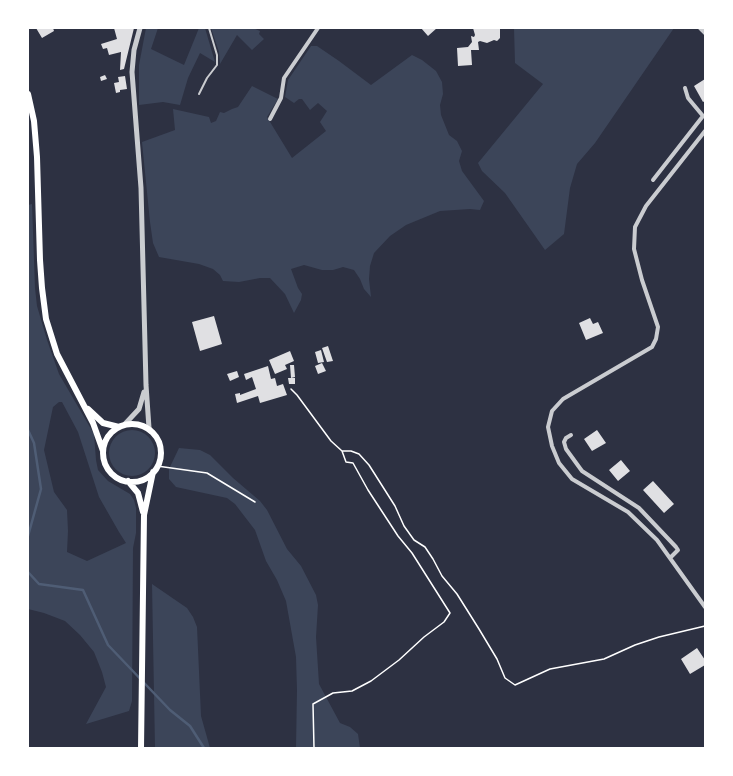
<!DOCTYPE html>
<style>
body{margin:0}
#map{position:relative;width:733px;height:776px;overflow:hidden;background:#2d3142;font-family:Figtree,sans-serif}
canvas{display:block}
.frame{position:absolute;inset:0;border:29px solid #fff;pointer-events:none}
</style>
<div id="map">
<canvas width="733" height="776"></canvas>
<div class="frame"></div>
</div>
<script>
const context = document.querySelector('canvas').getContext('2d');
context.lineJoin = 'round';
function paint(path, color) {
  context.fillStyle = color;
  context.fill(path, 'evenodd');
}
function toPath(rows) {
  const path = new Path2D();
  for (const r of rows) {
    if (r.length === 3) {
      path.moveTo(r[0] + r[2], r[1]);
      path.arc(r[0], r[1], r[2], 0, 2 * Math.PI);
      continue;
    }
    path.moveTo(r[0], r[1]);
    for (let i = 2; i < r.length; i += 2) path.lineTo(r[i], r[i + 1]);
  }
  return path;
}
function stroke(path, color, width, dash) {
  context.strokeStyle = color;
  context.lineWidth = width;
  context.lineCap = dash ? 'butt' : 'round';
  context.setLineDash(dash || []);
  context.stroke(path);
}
paint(toPath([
 [146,28,158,28,151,49,184,65,199,28,205,28,215,62,200,53,188,78,180,105,163,102,139,105,139,65],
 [211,28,253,28,260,31,259,34,264,39,252,50,237,35,220,64,219,52],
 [514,28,674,28,595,143,577,164,570,188,564,234,545,250,505,193,482,171,478,163,543,84,515,63],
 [311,46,317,46,339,61,371,85,412,55,422,60,436,71,442,82,443,94,440,105,441,115,449,135,457,141,462,151,459,161,462,171,484,201,480,210,470,209,440,211,406,225,390,236,374,253,370,266,369,279,371,297,364,289,360,279,354,270,343,267,333,270,322,270,304,265,291,269,298,288,302,294,301,300,294,313,285,294,270,278,260,278,239,282,223,281,220,275,213,269,199,264,159,257,153,243,150,222,142,142,175,130,173,109,209,117,211,123,216,121,220,112,224,113,232,109,238,107,252,86,278,99,267,117,292,158,326,131,320,122,327,111,318,103,310,110,302,99,299,99,294,103,285,97,288,80],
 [32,204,35,288,37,306,47,340,59,374,94,434,96,460,98,470,108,481,130,494,134,500,136,508,136,533,133,548,132,701,129,711,86,724,106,687,102,672,94,652,80,635,65,621,44,613,28,609,28,205],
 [59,402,62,402,78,432,99,497,119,532,126,543,87,561,67,552,68,531,67,510,54,492,44,450,53,407],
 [132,453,23],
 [179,448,200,450,210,455,233,478,260,501,267,510,287,549,301,566,316,595,318,605,316,637,319,684,340,723,350,727,358,734,360,748,296,748,297,690,296,657,286,601,277,580,266,561,255,530,235,504,227,498,176,487,169,479,169,469],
 [152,584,187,608,193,617,197,627,201,716,210,748,155,748]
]), '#3c4559');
stroke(toPath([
 [28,430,34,443,41,489,28,536],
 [28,572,39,584,83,590,108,645,170,710,190,726,204,748]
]), '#4f5d75', 2.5);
paint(toPath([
 [36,28,53,28,54,31,42,38],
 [114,28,134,28,124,69,120,70,121,52,109,55,107,48,103,49,101,44,117,39],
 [421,28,437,28,428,36],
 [473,28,500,28,500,38,497,41,494,40,487,43,480,41,478,42,479,50,471,50,472,65,458,66,457,48,468,47,472,42,471,36,474,37,475,35],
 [105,75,107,79,101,81,100,77],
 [125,76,127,89,120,90,120,92,116,93,114,83,119,82,118,77],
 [705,79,705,101,703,102,694,86],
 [214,316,222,344,200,351,192,322],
 [590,318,593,324,598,322,603,333,586,340,579,323],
 [328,346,333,361,327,362,322,348],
 [321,350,324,362,318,363,315,352],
 [290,351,294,361,285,365,287,369,275,374,269,360],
 [322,363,326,371,318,374,315,366],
 [290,365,294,365,295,377,291,378],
 [268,366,271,379,275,378,277,386,283,384,287,395,260,403,258,396,237,403,235,394,240,393,240,395,256,389,252,377,246,380,244,374],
 [237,371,239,377,230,381,227,374],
 [288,378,295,378,295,384,289,384],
 [597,430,606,443,592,451,584,439],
 [621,460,630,471,618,481,609,470],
 [653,481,674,504,664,513,643,490],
 [697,648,705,660,705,665,690,674,681,659]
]), '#e0e0e3');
stroke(toPath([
 [291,389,297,395,331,441,342,451,351,451,359,454,369,465,395,506,404,526,414,540,425,547,433,559,442,576,457,594,479,629,497,659,505,678,515,685,550,669,604,659,635,645,659,637,705,626],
 [157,466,207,473,255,502],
 [314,748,313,704,333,693,352,691,371,681,399,660,424,637,444,622,450,613,412,553,398,536,368,490,353,463,346,462,342,451]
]), '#fff', 1.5);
stroke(toPath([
 [199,94,207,78,217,65,217,55,209,28]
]), '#caccd0', 2);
stroke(toPath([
 [700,28,705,33],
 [685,88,688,98,703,116],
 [270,119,281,98,284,78,318,28],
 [705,131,646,206,635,227,634,249,642,280,658,327,656,339,652,347,563,399,552,411,548,427,552,446,559,463,572,479,628,512,657,540,705,607],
 [653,180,703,116,705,116],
 [571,435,566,438,564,442,566,449,582,471,639,508,676,547,678,550,670,558]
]), '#caccd0', 4);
stroke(toPath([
 [140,28,134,50,132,72,141,188,146,385,149,428,151,431],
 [125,424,139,409,144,392]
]), '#caccd0', 5);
stroke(toPath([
 [28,94,34,121,37,157,40,260,42,288,46,319,57,354,93,423,103,451],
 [88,409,103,423,119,427],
 [132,453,29],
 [128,481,138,493,143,512],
 [141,748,144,515,153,472]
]), '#fff', 6);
</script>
